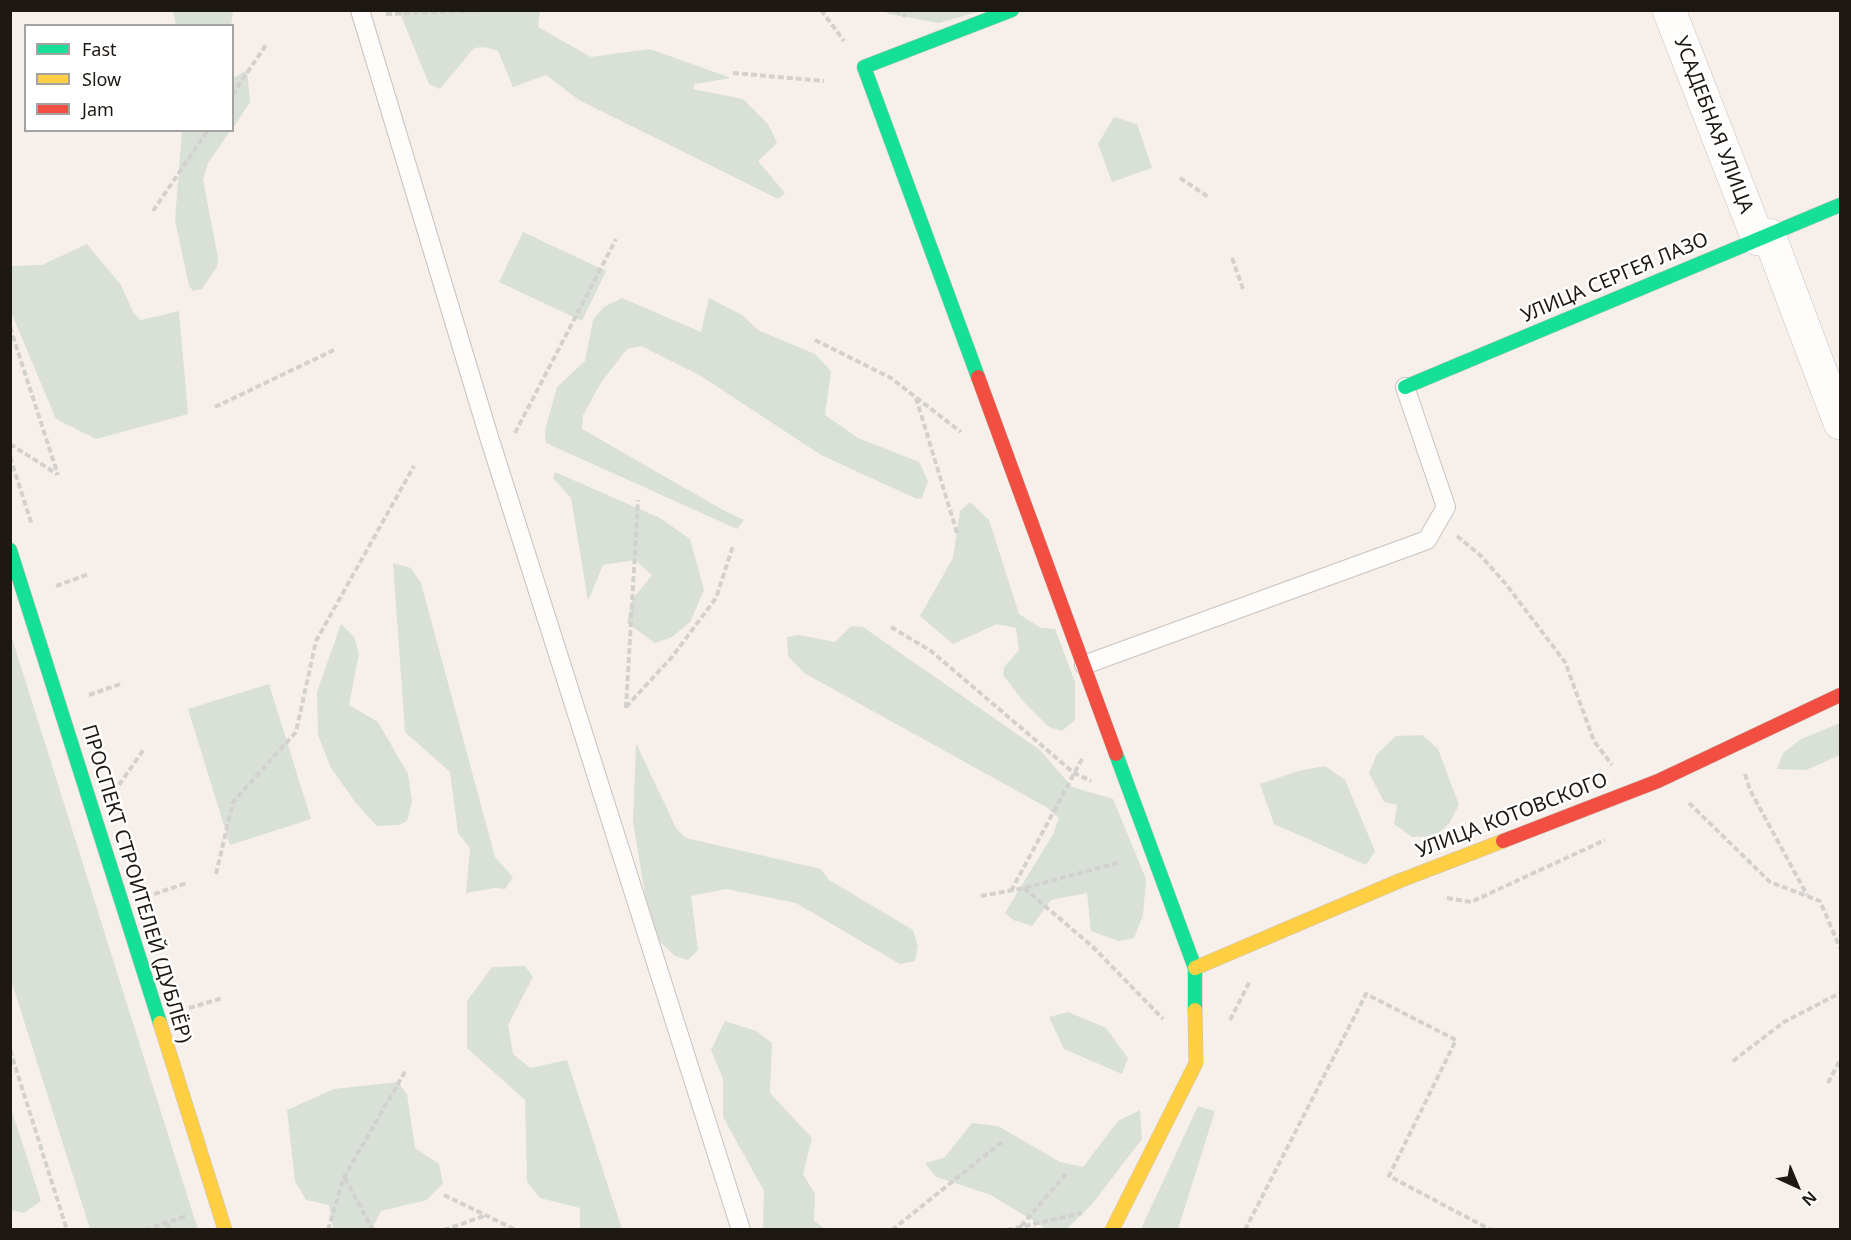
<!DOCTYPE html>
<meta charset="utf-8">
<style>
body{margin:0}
#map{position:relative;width:1851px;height:1240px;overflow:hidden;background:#f7f0ea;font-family:"Noto Sans",sans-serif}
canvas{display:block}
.frame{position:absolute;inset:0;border:12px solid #1e1813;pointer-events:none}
.legend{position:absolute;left:24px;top:24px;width:210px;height:108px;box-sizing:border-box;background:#fff;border:2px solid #a5a3a1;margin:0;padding:8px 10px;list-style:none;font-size:18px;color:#1e1813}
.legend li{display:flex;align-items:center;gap:12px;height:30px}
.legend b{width:30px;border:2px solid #a5a3a1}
.north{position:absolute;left:1767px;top:1156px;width:60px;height:60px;-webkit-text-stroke:4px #fff;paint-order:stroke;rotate:136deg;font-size:16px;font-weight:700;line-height:24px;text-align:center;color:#1e1813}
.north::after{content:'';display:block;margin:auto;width:21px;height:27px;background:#1e1813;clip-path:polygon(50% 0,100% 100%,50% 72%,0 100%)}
</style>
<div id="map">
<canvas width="1851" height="1240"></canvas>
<div class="frame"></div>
<ul class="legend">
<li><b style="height:8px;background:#16e098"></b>Fast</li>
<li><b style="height:8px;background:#ffcf43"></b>Slow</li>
<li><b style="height:8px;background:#f24e42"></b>Jam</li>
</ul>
<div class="north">N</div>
</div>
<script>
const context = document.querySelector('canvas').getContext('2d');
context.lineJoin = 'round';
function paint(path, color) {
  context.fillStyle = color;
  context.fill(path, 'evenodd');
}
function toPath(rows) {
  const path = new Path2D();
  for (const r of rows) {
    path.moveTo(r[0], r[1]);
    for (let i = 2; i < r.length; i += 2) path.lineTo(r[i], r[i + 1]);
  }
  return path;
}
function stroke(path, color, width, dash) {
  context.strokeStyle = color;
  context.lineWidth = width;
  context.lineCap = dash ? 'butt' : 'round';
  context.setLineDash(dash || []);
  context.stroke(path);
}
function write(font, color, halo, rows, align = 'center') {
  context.font = font + ' "Noto Sans",sans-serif';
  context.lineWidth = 5;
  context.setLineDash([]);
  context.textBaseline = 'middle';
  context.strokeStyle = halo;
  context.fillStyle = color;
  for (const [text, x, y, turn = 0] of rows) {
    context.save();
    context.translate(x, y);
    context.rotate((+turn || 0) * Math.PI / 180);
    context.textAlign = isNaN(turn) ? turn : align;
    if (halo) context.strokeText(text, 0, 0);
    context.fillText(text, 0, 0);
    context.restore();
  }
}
paint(toPath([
 [173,11,173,10,233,11,231,26,176,25],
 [399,11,540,11,538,27,591,57,650,49,731,78,695,84,693,89,743,99,768,124,777,143,758,161,785,193,778,199,579,100,546,75,513,87,498,51,484,47,474,48,440,89,429,84],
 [884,11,981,11,939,23,889,14],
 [247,70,250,102,233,128,233,78],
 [1114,117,1137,124,1152,168,1112,182,1098,144],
 [182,131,230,131,208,163,203,180,218,258,217,267,202,289,193,291,189,286,175,220],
 [523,232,606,271,582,321,499,282],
 [87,244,121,285,134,314,141,320,179,311,188,414,96,439,56,419,11,312,11,273,12,266,42,265],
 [622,298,701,332,709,298,742,315,758,330,815,354,831,371,825,415,858,438,919,462,928,481,922,498,917,499,821,455,701,376,641,346,627,349,602,381,583,415,582,429,723,510,744,520,737,529,546,443,545,430,557,387,585,361,593,320,604,307],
 [555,472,660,518,690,539,704,590,690,622,672,637,655,643,627,623,632,600,652,575,635,560,603,565,588,601,571,498,553,478],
 [970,502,989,520,1019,614,1041,628,1055,629,1075,682,1075,720,1062,731,1049,727,1023,701,1003,675,1004,667,1019,650,1016,628,997,624,953,644,920,616,953,558,960,511],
 [393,563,411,568,421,583,495,857,513,877,505,889,495,888,466,893,470,848,458,833,450,772,405,732],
 [341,624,354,637,359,653,349,705,378,722,408,774,412,802,407,821,399,825,377,826,356,803,331,768,318,735,317,692],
 [851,626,863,627,1040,750,1072,787,1113,799,1146,879,1143,915,1134,938,1118,941,1091,931,1087,893,1051,900,1032,926,1013,920,1005,913,1053,834,1059,818,1046,807,804,673,788,656,787,637,799,635,835,642],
 [11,635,193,1214,198,1229,90,1229,11,980],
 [269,684,311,819,230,845,188,709],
 [1840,723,1840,755,1806,770,1777,769,1783,753,1801,739],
 [1422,735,1438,749,1459,805,1449,824,1434,836,1412,837,1394,824,1397,805,1384,802,1369,773,1377,754,1396,736],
 [636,743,676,828,686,838,821,869,829,880,913,930,918,946,915,961,900,964,796,903,726,889,691,896,698,950,688,960,675,956,660,942,648,912,633,822],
 [1325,766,1345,780,1375,851,1366,865,1274,824,1260,784,1298,771],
 [525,966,533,977,508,1025,513,1054,530,1068,567,1060,622,1229,580,1229,580,1208,540,1198,527,1182,525,1100,467,1048,467,1001,492,967],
 [1068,1012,1106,1028,1128,1058,1122,1074,1064,1049,1049,1017],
 [725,1021,756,1031,772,1043,770,1093,812,1138,803,1174,815,1194,814,1221,825,1229,763,1229,764,1191,723,1117,723,1079,711,1050],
 [398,1082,407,1094,415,1148,439,1164,443,1183,427,1200,381,1211,372,1229,333,1229,329,1205,306,1200,295,1181,287,1110,334,1089],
 [10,1105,41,1201,24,1213,11,1210],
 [1198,1106,1215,1111,1178,1229,1141,1229],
 [1140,1110,1142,1139,1092,1204,1067,1229,1045,1228,991,1195,936,1177,925,1163,944,1158,972,1123,998,1126,1060,1162,1083,1167,1118,1121]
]), '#d8e0d7');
const lane = toPath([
 [360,10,489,437,741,1230],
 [1084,665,1427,540,1446,507,1405,387]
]);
const street = toPath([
 [1669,10,1758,239],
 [1769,235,1840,423]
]);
const fast = toPath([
 [978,377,864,67,1012,10],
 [1405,387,1840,205],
 [10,550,160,1023],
 [1116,754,1195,968,1195,1010]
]);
const slow = toPath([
 [1195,968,1399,881,1503,841],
 [160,1023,225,1230],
 [1112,1230,1196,1063,1195,1010]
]);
const jam = toPath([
 [978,377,1116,754],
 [1503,841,1658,781,1840,695]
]);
stroke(lane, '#c9c2bd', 20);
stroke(street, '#c9c2bd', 34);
stroke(fast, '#c9c2bd', 15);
stroke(slow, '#c9c2bd', 15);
stroke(jam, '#c9c2bd', 15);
stroke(toPath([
 [821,10,844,41],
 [895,10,906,16],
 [386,14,495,10],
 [733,73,824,81],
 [232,95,266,45],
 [1180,178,1210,198],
 [153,211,208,130],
 [1232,258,1243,289],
 [10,327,58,475],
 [815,340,891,378,961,432],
 [916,398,958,536],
 [215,407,334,350],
 [515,433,616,239],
 [10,444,57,474],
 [10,457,32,525],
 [1457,536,1480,555,1505,583,1565,662,1594,741,1612,765],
 [56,586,89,574],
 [891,627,931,651,1074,773,1091,781],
 [89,695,123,683],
 [626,707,672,657,716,598,733,546],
 [626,708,638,500],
 [1745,774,1750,790,1807,895],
 [119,785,144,749],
 [1689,803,1770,882,1820,901,1840,948],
 [216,874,233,802,296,732,316,641,414,466],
 [1024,888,1093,947,1163,1019],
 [1011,891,1083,757],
 [154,894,187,883],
 [981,896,1024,888,1121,862],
 [1447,898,1471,902,1605,840],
 [189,1008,223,998],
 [1230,1020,1250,981],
 [10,1050,67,1230],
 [1733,1061,1784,1022,1840,993],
 [1828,1083,1840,1060],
 [345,1178,373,1230],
 [444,1195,516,1230],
 [167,1223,169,1230],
 [1021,1226,1066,1174],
 [145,1230,187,1216],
 [328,1230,344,1177,406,1070],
 [444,1230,487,1215],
 [892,1230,1002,1142],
 [1007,1230,1082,1213],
 [1245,1230,1366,994,1456,1040,1389,1176,1491,1230]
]), '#d3d1cf', 4, [6, 3]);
stroke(lane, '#fefdfc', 18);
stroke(street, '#fefdfc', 33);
stroke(fast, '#16e098', 14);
stroke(slow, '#ffcf43', 14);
stroke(jam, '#f24e42', 14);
write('20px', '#1e1813', '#fff', [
 ["УСАДЕБНАЯ УЛИЦА",1713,125,69],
 ["УЛИЦА СЕРГЕЯ ЛАЗО",1615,278,-23],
 ["УЛИЦА КОТОВСКОГО",1512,816,-21],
 ["ПРОСПЕКТ СТРОИТЕЛЕЙ (ДУБЛЁР)",136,884,73]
]);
</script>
